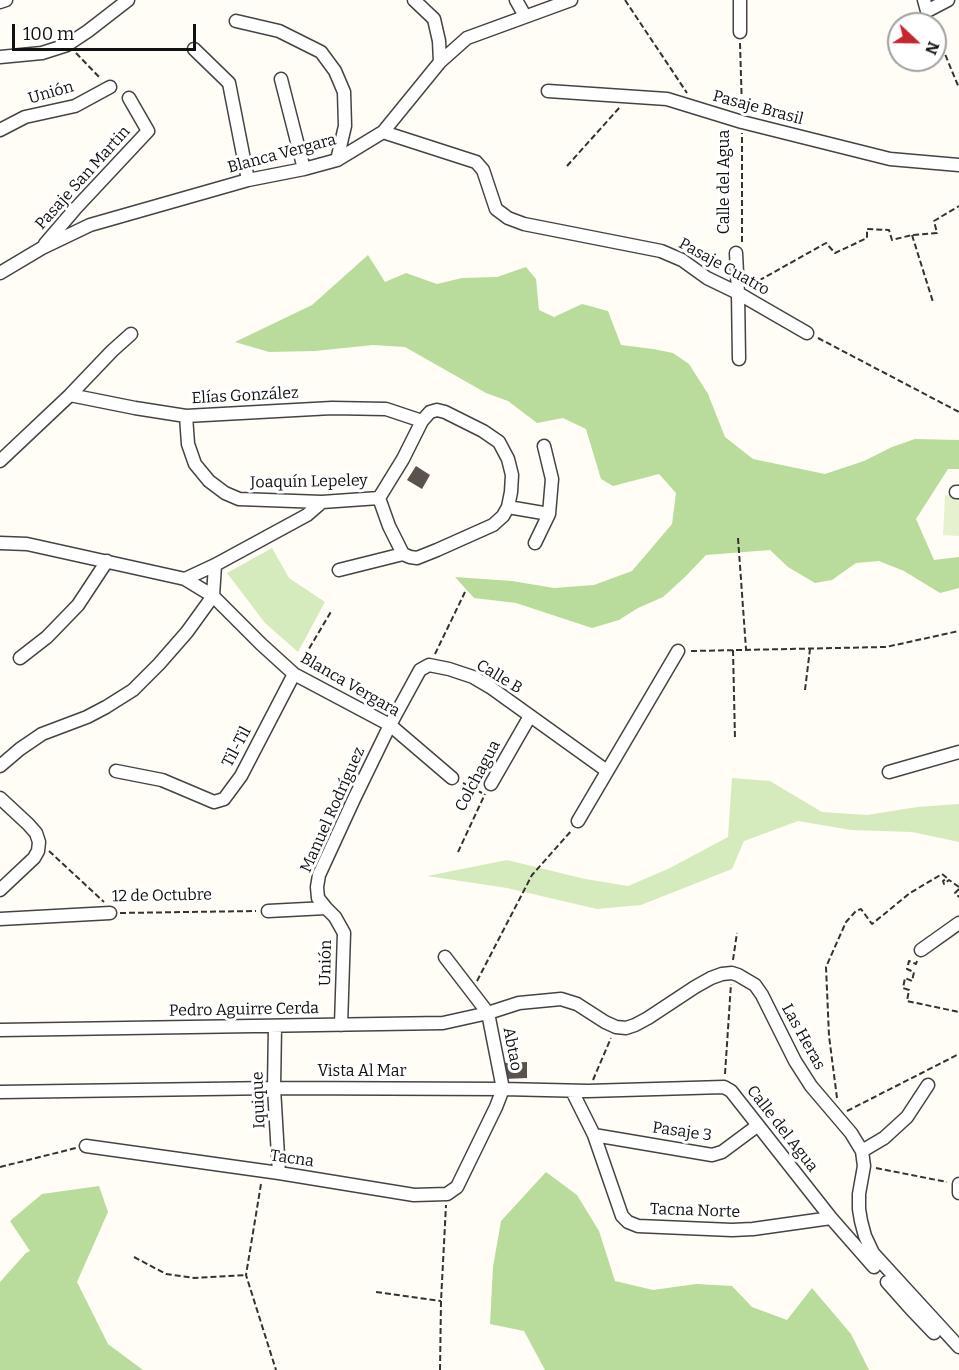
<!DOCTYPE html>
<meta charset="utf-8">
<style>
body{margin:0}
#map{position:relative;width:959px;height:1370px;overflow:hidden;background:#fffdf5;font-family:Bitter,serif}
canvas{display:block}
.north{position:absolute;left:887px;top:12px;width:60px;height:60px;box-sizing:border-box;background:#fff;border:2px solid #a0a0a0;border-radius:50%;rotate:112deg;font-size:16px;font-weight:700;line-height:24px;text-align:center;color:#111}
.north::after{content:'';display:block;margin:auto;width:21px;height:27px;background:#c4262e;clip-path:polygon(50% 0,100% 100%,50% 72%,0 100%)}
.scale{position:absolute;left:12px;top:24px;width:184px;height:27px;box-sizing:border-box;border:3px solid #111;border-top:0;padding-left:8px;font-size:18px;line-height:21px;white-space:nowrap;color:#111;-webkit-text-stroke:4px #fff;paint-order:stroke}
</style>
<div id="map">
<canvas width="959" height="1370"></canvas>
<div class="north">N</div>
<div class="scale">100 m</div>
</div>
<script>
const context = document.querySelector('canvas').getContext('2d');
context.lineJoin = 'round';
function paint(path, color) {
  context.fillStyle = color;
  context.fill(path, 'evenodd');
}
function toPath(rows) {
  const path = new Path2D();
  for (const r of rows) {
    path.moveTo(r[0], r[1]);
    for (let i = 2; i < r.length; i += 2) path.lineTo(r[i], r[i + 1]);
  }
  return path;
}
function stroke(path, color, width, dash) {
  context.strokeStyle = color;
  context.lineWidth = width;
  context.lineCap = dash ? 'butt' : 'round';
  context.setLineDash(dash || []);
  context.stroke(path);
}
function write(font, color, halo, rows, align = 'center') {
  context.font = font + ' Bitter,serif';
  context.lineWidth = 6;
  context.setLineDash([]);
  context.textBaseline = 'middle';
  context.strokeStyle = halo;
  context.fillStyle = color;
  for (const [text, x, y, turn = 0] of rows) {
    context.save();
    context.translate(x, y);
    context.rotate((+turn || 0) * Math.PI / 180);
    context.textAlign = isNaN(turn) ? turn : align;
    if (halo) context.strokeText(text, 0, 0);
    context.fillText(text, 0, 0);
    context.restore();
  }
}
paint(toPath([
 [272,548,289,578,325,602,298,652,265,623,227,573],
 [732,778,770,781,822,812,867,815,917,807,958,804,959,804,959,842,912,832,851,830,798,821,744,841,732,869,641,905,597,909,507,888,427,876,507,860,585,879,628,886,668,869,728,837]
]), '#d5ebbd');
paint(toPath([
 [368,255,385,282,406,273,437,284,462,278,497,277,526,267,536,279,539,310,554,317,582,304,608,311,621,345,653,349,673,353,689,364,708,394,725,437,753,459,825,474,864,461,892,447,915,439,959,440,959,469,948,469,916,519,934,560,959,557,959,588,940,593,904,571,879,561,856,563,832,580,815,583,788,567,770,550,706,555,685,577,663,597,638,608,619,620,592,628,516,603,474,598,455,577,512,581,554,588,594,585,632,571,672,524,676,493,659,474,613,486,601,479,586,429,563,418,537,423,508,401,486,393,405,347,373,345,315,351,269,352,235,342,312,305],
 [546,1172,577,1195,599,1231,615,1281,653,1290,696,1284,732,1286,752,1307,787,1320,812,1288,851,1334,869,1370,545,1370,524,1331,490,1324,493,1267,501,1221],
 [99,1186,108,1212,77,1282,108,1344,143,1370,0,1370,0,1282,26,1253,30,1251,10,1221,42,1194]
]), '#b9dc9c');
paint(toPath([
 [945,495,959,496,959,536,943,535]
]), '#e6f2cf');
paint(toPath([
 [416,466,430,475,422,489,407,480],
 [527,1062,527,1078,504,1079,503,1063]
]), '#5a524d');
const minor = toPath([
 [414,0,434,19,439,41,440,62],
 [516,0,525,16],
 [740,0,740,32],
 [924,0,927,11,948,0],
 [0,2,6,0],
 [236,21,279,31,321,52,335,71,344,92,345,126,337,160],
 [194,49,229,83,248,180],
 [0,57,42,53,67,45,88,31,128,0],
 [281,79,304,169],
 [548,91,667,99,742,122,890,159,959,165],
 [0,130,25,117,75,106,110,87],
 [383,132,476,162,483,170,496,209,508,218,524,224,661,251,682,260,707,278,738,293,755,303,807,333],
 [45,244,75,209,148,131,129,98],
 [736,253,738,293,739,359],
 [0,273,42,248,90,225,248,180,304,169,337,160,383,132,440,62,467,38,571,0],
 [70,395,135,408,186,416,332,408,386,409,422,421],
 [186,416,188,444,195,464,209,481,225,493,239,499,322,502,379,498],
 [0,461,70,395,112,351,131,334],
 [956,492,959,492],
 [379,498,389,526,403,554],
 [508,507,549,514],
 [0,543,27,544,185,579,213,596,261,644,294,674,390,725,452,778],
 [535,543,549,514,552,479,544,446],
 [339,570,403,554,410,557,417,558,437,550,493,525,503,516,508,507,511,492,512,475,508,459,499,442,483,431,445,412,437,410,430,412,422,421,403,459,379,498],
 [185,579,215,565,307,515,322,502],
 [20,658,47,637,78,605,107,561],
 [0,766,20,749,42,734,87,717,106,707,133,690,159,664,187,632,213,596,215,565],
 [116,771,162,780,214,802,224,799,241,776,294,674],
 [889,772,959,752],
 [491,784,530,716],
 [0,798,28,824,36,833,39,842,38,851,34,858,0,890],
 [578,821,678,651],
 [268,911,326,908],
 [0,919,110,913],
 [921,950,959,923],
 [341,1025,344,933,335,917,326,908,318,898,317,887,319,875,354,799,390,725,420,670,429,665,449,669,473,677,490,687,607,771],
 [275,1026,274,1088,279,1173],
 [0,1030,443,1023,488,1013,519,1003,561,999,577,1004,605,1022,616,1027,626,1028,635,1025,648,1018,695,987,711,978,722,974,732,973,738,975,755,985,762,995,795,1061,811,1086,851,1133,862,1151,864,1166,859,1194,859,1209,861,1221,865,1236,873,1253,959,1347],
 [572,1091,594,1135,622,1216,628,1222,638,1226,732,1230,753,1229,831,1218],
 [0,1092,274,1088,503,1089,588,1091,724,1087,731,1091,831,1218,874,1267],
 [594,1135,712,1155,722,1152,757,1126],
 [86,1146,279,1173,414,1195,447,1194,457,1187,496,1107,503,1089,488,1013,445,957],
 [862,1151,884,1138,907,1117,928,1085],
 [959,1184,959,1193],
 [887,1282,911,1309,934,1333]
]);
stroke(minor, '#444', 15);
stroke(toPath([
 [625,0,687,93],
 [935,30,959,88],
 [740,43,742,110],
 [76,53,101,79],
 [567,166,620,107],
 [912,235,933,302],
 [742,242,742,133],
 [751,285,826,243,835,253,867,238,867,229,889,230,892,240,912,235,937,233,934,221,959,206],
 [818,338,959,412],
 [738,538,746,649],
 [733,650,735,739],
 [691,651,886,647,959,631],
 [435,654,465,592],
 [300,664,332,610],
 [805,690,810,649],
 [463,783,482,793],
 [49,851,104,902],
 [458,852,485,794],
 [959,889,955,893,959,897],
 [120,913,256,911],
 [733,960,737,933],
 [917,961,916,964,909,961,907,969,914,972,912,981,905,978,903,988,909,990,907,1001,959,1012],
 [477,981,532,875,572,830],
 [725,1074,731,984],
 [593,1080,611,1038],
 [837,1098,829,1036,826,967,846,922,856,911,861,909,872,924,910,893,942,874,947,878,943,881,944,884,949,880,959,887],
 [847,1111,959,1054],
 [0,1167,76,1148],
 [876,1168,947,1182],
 [261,1184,246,1275,276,1370],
 [134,1257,166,1274,194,1278,246,1275],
 [376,1292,441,1301],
 [440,1370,441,1301,446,1205]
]), '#333', 2, [6, 3]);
stroke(minor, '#fff', 12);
write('16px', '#111', '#fff', [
 ["Unión",51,93,-16],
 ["Pasaje Brasil",758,108,15],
 ["Blanca Vergara",282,154,-15],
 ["Pasaje San Martin",83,178,-48],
 ["Calle del Agua",725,182,-90],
 ["Pasaje Cuatro",724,267,29],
 ["Elías González",245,396,-3],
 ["Joaquín Lepeley",309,482,-1],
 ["Calle B",499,677,31],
 ["Blanca Vergara",350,685,30],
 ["Til-Til",237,747,-62],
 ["Colchagua",478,776,-62],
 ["Manuel Rodríguez",333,810,-66],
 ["12 de Octubre",162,896,-1],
 ["Unión",326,963,-89],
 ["Pedro Aguirre Cerda",244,1010,-1],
 ["Las Heras",803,1037,61],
 ["Abtao",512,1049,79],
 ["Vista Al Mar",362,1072],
 ["Iquique",259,1100,-92],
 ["Calle del Agua",782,1129,52],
 ["Pasaje 3",682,1132,8],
 ["Tacna",292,1159,8],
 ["Tacna Norte",695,1211,2]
]);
</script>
